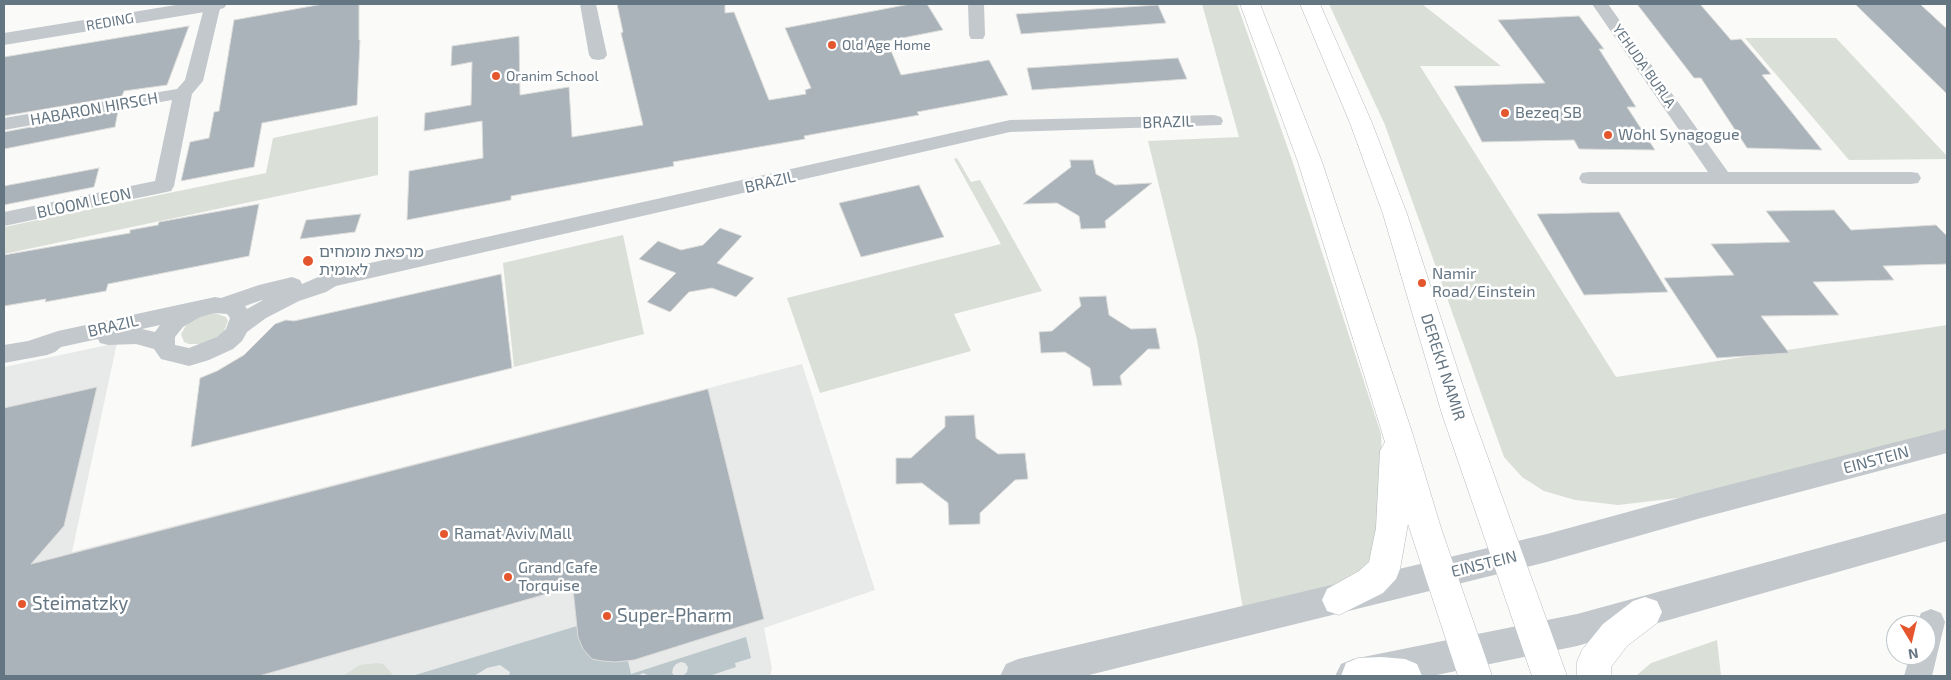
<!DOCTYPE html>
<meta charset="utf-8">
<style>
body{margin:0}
#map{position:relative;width:1951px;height:680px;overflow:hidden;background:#fafaf8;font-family:"Exo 2",sans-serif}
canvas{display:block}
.frame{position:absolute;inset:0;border:5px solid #657683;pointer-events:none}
.north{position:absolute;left:1886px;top:615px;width:50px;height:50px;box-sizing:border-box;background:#fff;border:1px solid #c1c8cd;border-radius:50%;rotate:171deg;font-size:14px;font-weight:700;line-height:20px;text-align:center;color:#657683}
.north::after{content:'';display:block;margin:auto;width:18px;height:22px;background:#e4572e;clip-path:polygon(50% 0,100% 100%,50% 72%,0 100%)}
</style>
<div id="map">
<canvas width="1951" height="680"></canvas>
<div class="frame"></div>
<div class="north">N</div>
</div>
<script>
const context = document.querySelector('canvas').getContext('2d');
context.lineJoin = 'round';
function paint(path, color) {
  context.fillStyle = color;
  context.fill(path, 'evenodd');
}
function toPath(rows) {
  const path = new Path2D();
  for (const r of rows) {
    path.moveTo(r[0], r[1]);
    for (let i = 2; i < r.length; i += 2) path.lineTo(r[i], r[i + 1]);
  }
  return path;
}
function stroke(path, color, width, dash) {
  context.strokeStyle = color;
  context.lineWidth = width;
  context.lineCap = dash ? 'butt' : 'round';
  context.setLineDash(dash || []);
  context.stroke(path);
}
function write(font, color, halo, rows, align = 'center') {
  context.font = font + ' "Exo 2","Noto Sans Hebrew",sans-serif';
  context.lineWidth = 5;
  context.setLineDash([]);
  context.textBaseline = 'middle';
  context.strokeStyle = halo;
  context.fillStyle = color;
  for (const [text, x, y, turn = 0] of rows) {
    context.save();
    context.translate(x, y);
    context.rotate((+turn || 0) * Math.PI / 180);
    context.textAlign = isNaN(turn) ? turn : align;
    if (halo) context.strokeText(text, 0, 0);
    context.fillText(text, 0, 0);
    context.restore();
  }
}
paint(toPath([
 [117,343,72,552,802,364,875,590,764,628,772,669,770,676,4,676,4,367]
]), '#e8e9e9');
paint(toPath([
 [1202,4,1237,4,1292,160,1381,434,1384,504,1372,564,1341,585,1243,609,1197,340,1148,141,1239,137],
 [1329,4,1422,4,1501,66,1420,66,1616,377,1947,325,1947,431,1694,496,1618,505,1575,500,1544,491,1522,477,1504,457,1385,125],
 [1745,38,1836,38,1947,156,1947,159,1849,160],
 [378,116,378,175,4,254,4,227,266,173,273,138],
 [957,158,971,182,980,180,1042,291,954,314,971,351,820,393,787,298,1001,244,954,159],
 [623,235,644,334,514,367,503,263],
 [215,313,226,317,228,321,224,331,218,337,203,344,189,344,184,342,181,334,187,324,201,316],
 [1717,640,1721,676,1636,676,1651,663],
 [377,663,383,664,394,676,343,676,360,665]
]), '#dadfd7');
paint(toPath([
 [577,626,578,637,583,649,592,659,615,662,628,661,631,674,746,637,751,658,735,663,736,667,709,676,683,676,687,672,688,667,685,663,681,662,676,664,673,668,672,673,675,676,650,676,643,673,637,676,509,676,510,672,500,665,487,668,474,676,412,676]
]), '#bbc7cb');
const building = toPath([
 [323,4,359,4,359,40,360,40,357,105,262,123,254,167,181,181,190,142,209,138,214,112,219,111,234,20,323,4],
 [617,4,725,4,725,13,734,12,769,100,806,94,805,90,811,88,785,28,910,4,927,4,943,30,887,41,901,75,989,60,1008,95,917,112,919,115,804,136,805,139,673,162,674,166,511,196,511,200,407,220,409,171,483,158,482,121,424,131,425,113,471,105,472,62,451,66,452,46,519,36,520,95,569,87,572,137,643,125,621,33,623,32,617,4],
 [1637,4,1700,4,1731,40,1741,39,1771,74,1762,75,1822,150,1747,148,1701,78,1694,78,1637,4],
 [1855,4,1920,4,1947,29,1947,94,1855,4],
 [1158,5,1166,23,1021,34,1016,14,1158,5],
 [1579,16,1604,49,1599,49,1636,107,1627,107,1655,150,1579,149,1574,140,1482,142,1454,86,1545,83,1498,20,1579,16],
 [189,26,167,85,124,91,122,96,4,116,4,57,189,26],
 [1178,58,1187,79,1032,90,1027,68,1178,58],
 [118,111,115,127,4,149,4,132,118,111],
 [1070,160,1093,160,1096,174,1115,185,1152,183,1105,221,1106,228,1081,229,1079,216,1057,203,1023,204,1071,167,1070,160],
 [99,168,94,187,4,205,4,186,99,168],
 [919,185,944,237,861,257,839,203,919,185],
 [259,204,249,256,108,284,106,291,45,302,46,299,4,306,4,255,130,233,130,230,158,225,159,222,259,204],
 [1834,210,1851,230,1936,225,1947,236,1947,264,1883,266,1894,280,1813,282,1839,315,1761,316,1789,353,1717,358,1664,278,1734,275,1711,244,1790,242,1766,211,1834,210],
 [1619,212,1668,292,1584,295,1537,214,1619,212],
 [361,214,355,232,300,239,306,220,361,214],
 [720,228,742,236,717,263,754,278,736,297,712,288,689,292,670,312,647,302,676,273,639,259,658,241,681,250,703,245,720,228],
 [501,274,512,368,191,447,200,378,217,371,244,355,275,324,286,320,294,321,501,274],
 [1106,296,1109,315,1131,329,1156,328,1160,349,1148,349,1120,376,1122,385,1093,386,1090,368,1065,352,1041,353,1039,332,1052,331,1081,306,1079,297,1106,296],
 [97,387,64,526,31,564,708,389,764,619,634,660,615,662,602,661,592,659,583,649,578,637,573,589,550,593,259,676,4,676,4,408,97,387],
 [974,415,976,438,998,454,1025,453,1028,479,1015,480,980,513,980,524,949,525,948,503,922,483,896,484,896,458,911,458,945,427,945,416,974,415]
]);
paint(building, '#aab3b9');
stroke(building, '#dcdcda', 1);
const trunk = toPath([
 [1240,4,1260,4,1322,162,1412,432,1441,528,1492,676,1458,676,1408,524,1400,569,1396,579,1383,593,1339,615,1327,611,1322,600,1327,589,1359,571,1369,562,1376,528,1380,451,1385,442,1298,162,1240,4],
 [1300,4,1320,4,1372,123,1407,214,1472,414,1567,676,1532,676,1442,414,1383,214,1350,123,1300,4],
 [1645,597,1657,601,1662,612,1657,623,1627,646,1611,667,1611,676,1577,676,1577,662,1582,650,1603,624,1633,601,1645,597],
 [1381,657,1405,659,1417,664,1422,676,1341,676,1346,663,1358,658,1381,657]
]);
stroke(trunk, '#b4b9bd', 1);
paint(toPath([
 [205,4,221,4,203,81,192,94,174,186,171,191,4,226,4,212,155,181,172,100,4,130,4,118,177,89,185,80,205,4],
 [580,4,596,4,607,55,604,59,598,60,592,59,589,55,580,4],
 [968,4,984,4,985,35,983,39,971,39,969,35,968,4],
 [1592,4,1608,4,1728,172,1911,172,1918,173,1921,178,1918,183,1911,184,1589,184,1582,183,1579,178,1582,173,1589,172,1708,172,1592,4],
 [1214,115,1221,117,1223,121,1221,125,1010,132,336,286,326,292,299,301,266,318,247,332,242,341,233,349,209,360,189,366,161,359,154,349,136,344,108,345,100,343,98,339,61,347,55,352,47,355,4,363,4,345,28,341,58,331,215,297,221,298,259,285,292,277,300,280,302,284,330,272,1010,120,1214,115],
 [263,300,247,309,245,306,262,300,263,300],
 [215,313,227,314,230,318,226,329,217,337,189,348,175,345,175,337,183,327,200,317,215,313],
 [160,325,155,332,142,329,160,325],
 [1931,609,1941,613,1945,622,1932,676,1904,676,1910,655,1926,655,1926,625,1916,625,1921,613,1931,609]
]), '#c3c8cc');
paint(toPath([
 [182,4,227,4,224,8,217,10,4,45,4,33,182,4],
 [1947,429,1947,453,1701,518,1547,562,1085,676,1000,676,1006,664,1018,659,1547,534,1701,492,1947,429],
 [1947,513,1947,541,1577,646,1432,676,1335,676,1341,664,1353,659,1577,614,1947,513]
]), '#c3c8cc');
paint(trunk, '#fff');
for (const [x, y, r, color] of [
 [832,45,5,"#e4572e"],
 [496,76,5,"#e4572e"],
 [1505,113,5,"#e4572e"],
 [1608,135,5,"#e4572e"],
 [308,261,6,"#e4572e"],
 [1422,283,5,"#e4572e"],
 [444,534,5,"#e4572e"],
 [508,577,5,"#e4572e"],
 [22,604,5,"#e4572e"],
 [607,616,5,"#e4572e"]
]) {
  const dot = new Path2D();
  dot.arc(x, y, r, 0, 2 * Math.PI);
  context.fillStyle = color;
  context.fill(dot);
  stroke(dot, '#fff', 2);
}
write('14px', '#657683', '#fff', [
 ["REDING",110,22,-10],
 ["YEHUDA BURLA",1644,66,55]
]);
write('14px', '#657683', '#fff', [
 ["Old Age Home",842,45],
 ["Oranim School",506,76]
], 'left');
write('16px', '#657683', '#fff', [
 ["HABARON HIRSCH",94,109,-10],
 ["BRAZIL",1168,122,-2],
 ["BRAZIL",770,182,-13],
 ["BLOOM LEON",84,203,-12],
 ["BRAZIL",113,326,-13],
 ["DEREKH NAMIR",1443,367,72],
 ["EINSTEIN",1876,460,-15],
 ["EINSTEIN",1484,564,-14]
]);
write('16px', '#657683', '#fff', [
 ["Bezeq SB",1515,113],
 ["Wohl Synagogue",1618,135],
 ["מרפאת מומחים",319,252],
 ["לאומית",319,270],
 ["Namir",1432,274],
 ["Road/Einstein",1432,292],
 ["Ramat Aviv Mall",454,534],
 ["Grand Cafe",518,568],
 ["Torquise",518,586]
], 'left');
write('19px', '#657683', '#fff', [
 ["Steimatzky",32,604],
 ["Super-Pharm",617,616]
], 'left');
</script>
